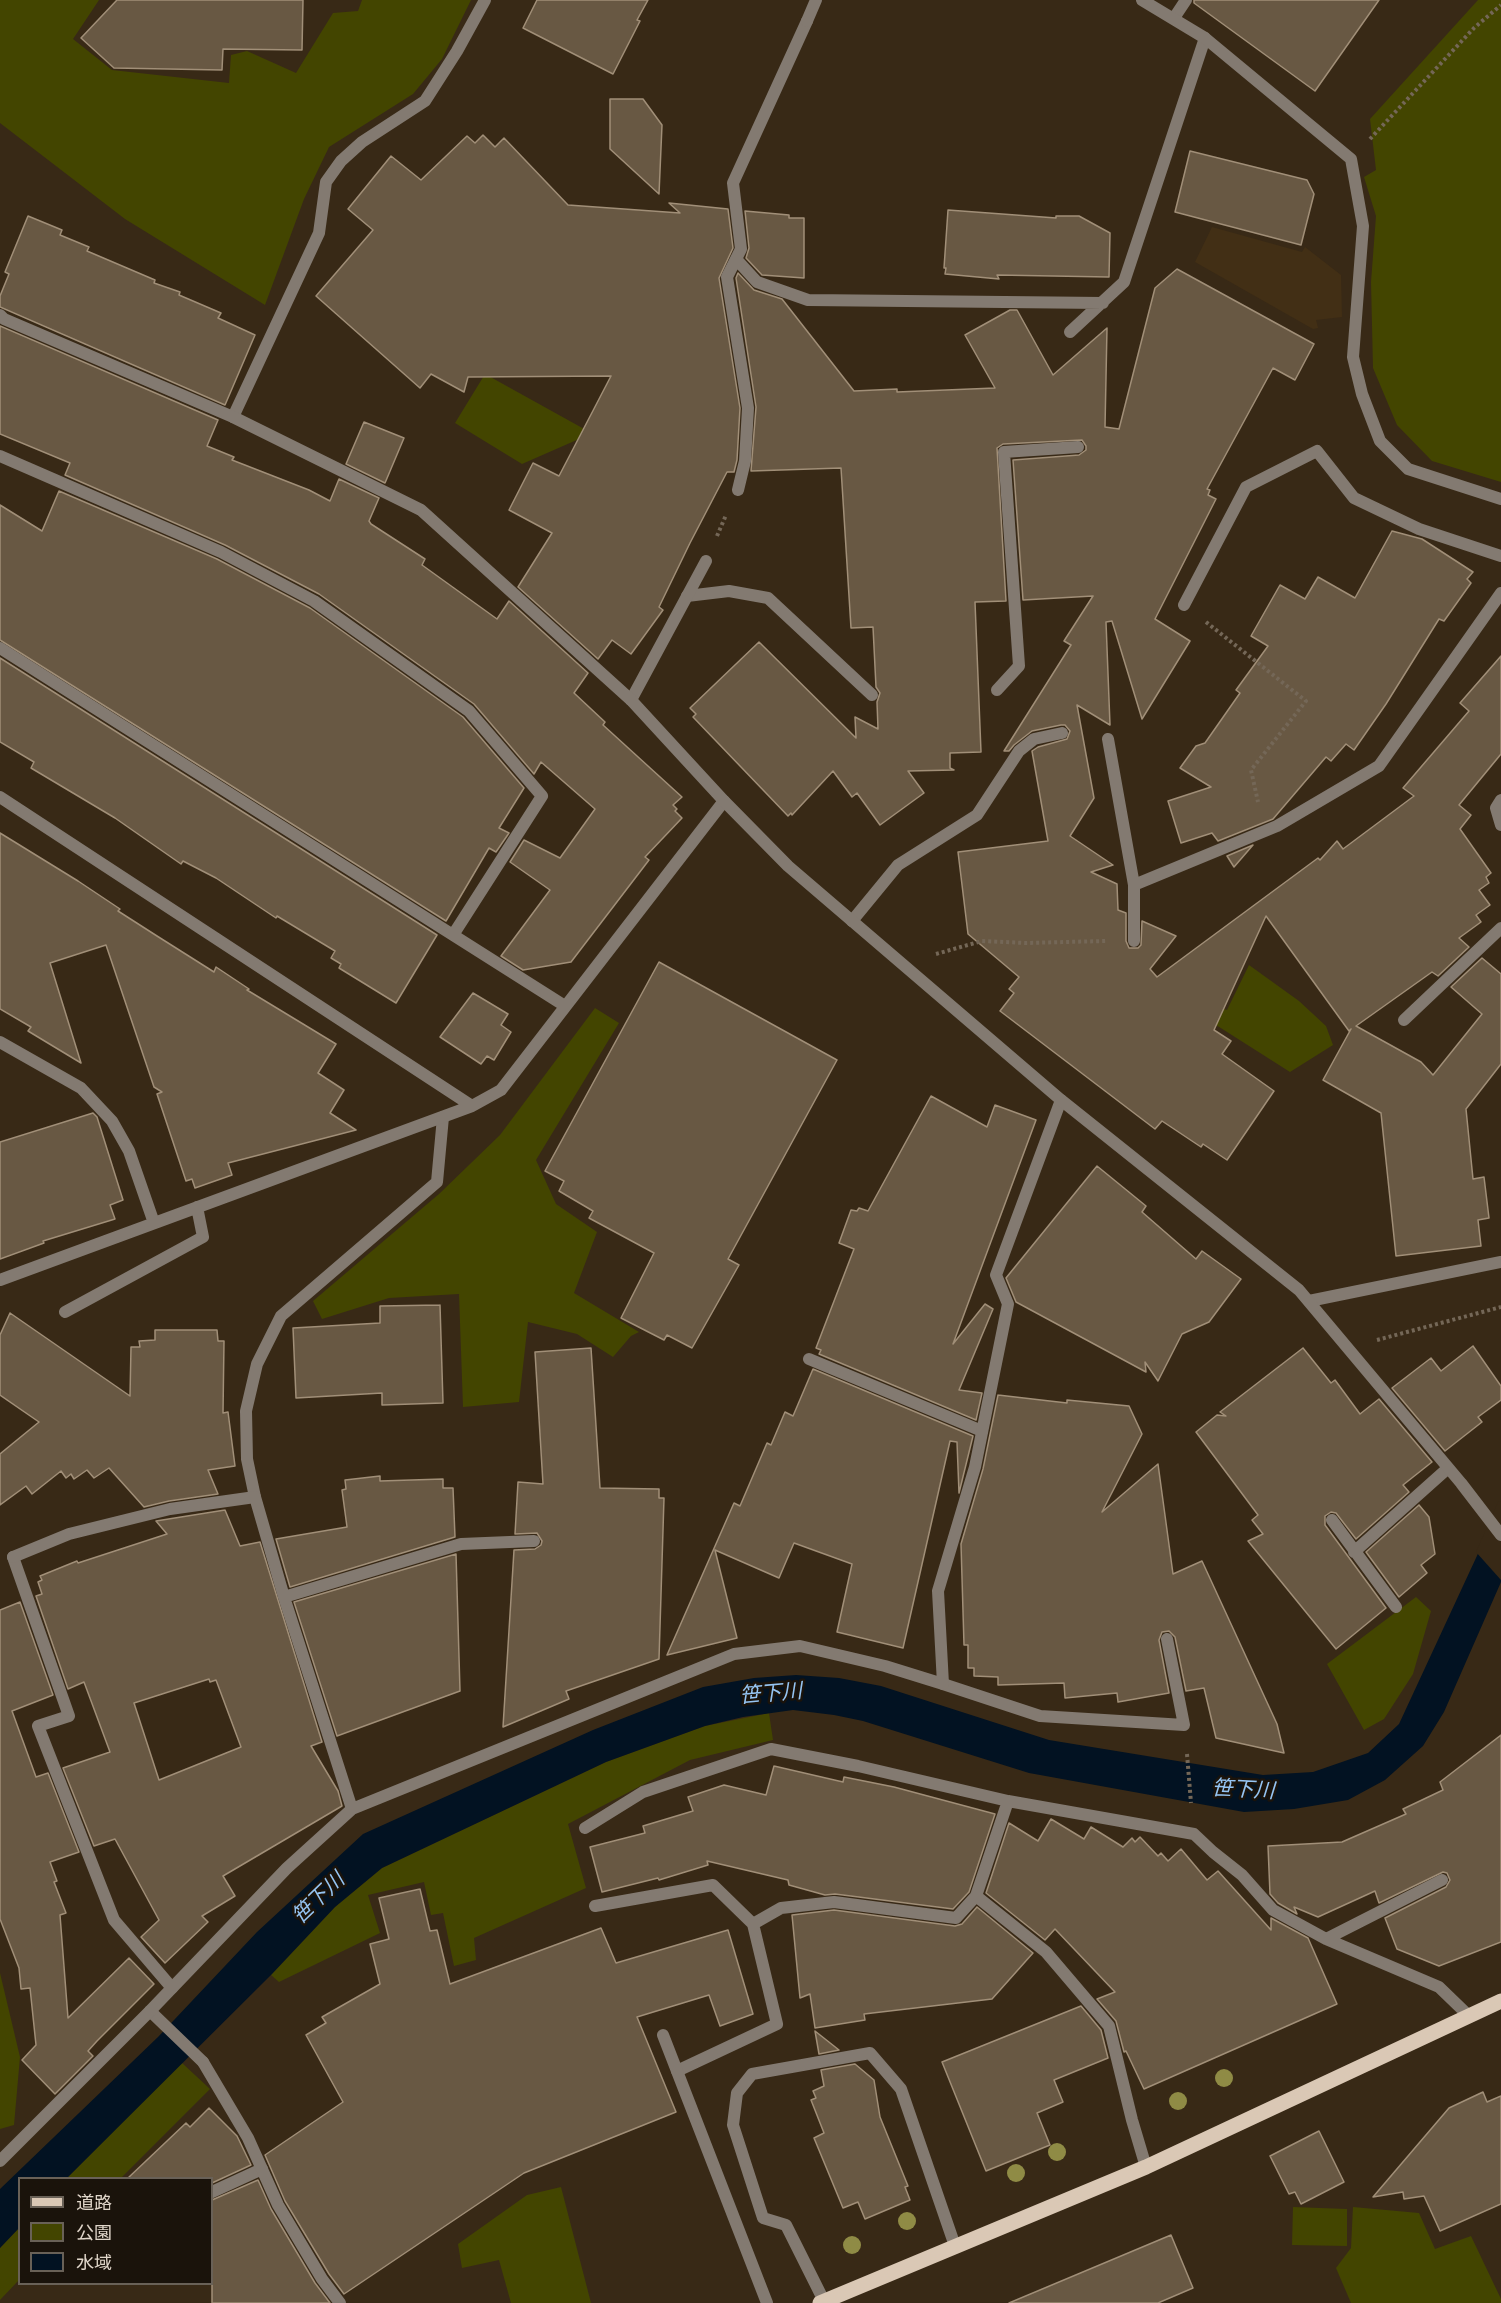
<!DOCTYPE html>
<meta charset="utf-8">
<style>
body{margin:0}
#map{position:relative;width:1501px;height:2303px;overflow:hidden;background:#382916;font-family:Spectral,"Noto Sans JP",serif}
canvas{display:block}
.legend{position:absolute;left:18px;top:2177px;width:195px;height:108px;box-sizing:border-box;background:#1a130b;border:2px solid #696157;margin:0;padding:8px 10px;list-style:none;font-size:18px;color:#e0d6ca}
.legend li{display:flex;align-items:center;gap:12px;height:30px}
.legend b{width:30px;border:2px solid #696157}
</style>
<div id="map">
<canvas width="1501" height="2303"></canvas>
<ul class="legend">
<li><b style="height:8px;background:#dac8b5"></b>道路</li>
<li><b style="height:16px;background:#434500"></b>公園</li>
<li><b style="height:16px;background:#021222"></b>水域</li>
</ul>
</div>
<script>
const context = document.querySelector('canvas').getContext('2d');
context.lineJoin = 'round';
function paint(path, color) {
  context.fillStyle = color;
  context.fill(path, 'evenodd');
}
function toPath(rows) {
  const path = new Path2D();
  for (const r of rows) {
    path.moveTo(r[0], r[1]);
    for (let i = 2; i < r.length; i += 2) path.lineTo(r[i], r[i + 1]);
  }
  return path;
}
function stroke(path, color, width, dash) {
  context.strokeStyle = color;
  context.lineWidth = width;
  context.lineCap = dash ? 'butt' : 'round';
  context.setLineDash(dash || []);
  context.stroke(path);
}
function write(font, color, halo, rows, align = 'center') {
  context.font = font + ' Spectral,"Noto Sans JP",serif';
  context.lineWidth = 5;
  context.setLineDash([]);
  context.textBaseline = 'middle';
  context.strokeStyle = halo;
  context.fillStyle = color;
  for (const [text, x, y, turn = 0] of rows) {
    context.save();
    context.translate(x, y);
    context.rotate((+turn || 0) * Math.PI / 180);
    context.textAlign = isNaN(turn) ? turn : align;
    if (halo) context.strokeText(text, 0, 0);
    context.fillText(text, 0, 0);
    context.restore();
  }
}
paint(toPath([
 [1212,227,1302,252,1305,247,1341,275,1342,317,1316,320,1318,328,1313,329,1195,262]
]), '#422f15');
paint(toPath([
 [0,0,99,0,73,39,112,70,229,83,231,55,247,51,296,73,333,13,358,11,362,0,471,0,442,59,413,94,329,147,304,199,265,305,125,219,0,123],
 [1478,0,1501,0,1501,482,1432,461,1397,425,1373,368,1371,282,1376,216,1364,177,1376,170,1370,119],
 [485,374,586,430,579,439,522,464,455,423],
 [1249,965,1299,1001,1326,1026,1333,1045,1290,1072,1183,1004,1185,996,1227,1010],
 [595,1008,619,1023,536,1160,556,1204,597,1232,574,1293,639,1332,631,1336,613,1357,577,1334,528,1322,519,1402,463,1407,459,1294,389,1298,322,1319,313,1301,439,1194,500,1135],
 [1416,1597,1431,1611,1413,1674,1384,1719,1364,1730,1327,1664],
 [769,1713,773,1740,690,1760,568,1824,586,1888,474,1938,476,1960,454,1966,443,1913,431,1915,424,1882,368,1895,380,1933,279,1982,271,1975,335,1907,382,1868,606,1762,705,1726],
 [0,1973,20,2057,14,2125,0,2129],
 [181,2062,210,2089,121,2178,67,2178],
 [561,2187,591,2303,511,2303,499,2260,462,2268,458,2244,527,2195],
 [1293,2207,1347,2209,1347,2246,1292,2245],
 [1353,2207,1419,2213,1435,2249,1471,2236,1501,2299,1501,2303,1351,2303,1336,2268,1351,2248],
 [19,2228,19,2280,0,2300,0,2248]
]), '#434500');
paint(toPath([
 [1501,1504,1501,1582,1444,1712,1423,1746,1385,1780,1348,1800,1294,1809,1244,1812,1029,1773,863,1721,834,1715,793,1710,743,1717,705,1726,606,1762,382,1868,335,1907,271,1975,67,2178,20,2178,19,2228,0,2248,0,2189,158,2037,257,1932,363,1834,593,1730,703,1687,754,1678,796,1675,839,1678,881,1686,1049,1740,1263,1775,1313,1772,1368,1753,1399,1724]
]), '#021222');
paint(toPath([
 [1501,1501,1501,1580,1476,1552,1498,1502]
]), '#382916');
const building = toPath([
 [117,0,303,0,302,50,223,49,222,70,114,68,81,38,117,0],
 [537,0,648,0,637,20,640,21,613,74,523,28,537,0],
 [1194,0,1379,0,1315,91,1194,3,1194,0],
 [610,99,643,99,662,125,659,194,610,149,610,99],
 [483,135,495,147,504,138,568,205,680,213,669,203,728,209,733,248,719,278,740,408,737,460,734,472,727,472,690,543,659,607,663,610,631,654,612,640,598,659,518,587,552,533,509,510,533,463,559,476,611,376,468,377,464,392,431,374,420,388,316,296,373,230,348,209,391,156,421,180,467,136,475,143,483,135],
 [1190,151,1307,180,1314,194,1301,245,1175,212,1190,151],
 [948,210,1056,218,1056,216,1079,216,1110,233,1109,277,997,275,999,279,945,274,946,268,944,268,948,210],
 [745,211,789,215,789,218,804,218,804,278,762,275,746,258,749,248,745,211],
 [28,216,62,230,60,235,89,247,87,251,155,280,154,283,180,292,179,295,221,313,218,318,255,335,225,405,0,307,0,296,9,274,5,272,28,216],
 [1177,269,1314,344,1295,380,1273,368,1207,489,1210,490,1208,495,1216,499,1155,619,1190,641,1142,719,1112,621,1106,622,1110,725,1077,705,1094,798,1070,836,1113,865,1091,872,1117,884,1118,910,1126,913,1126,941,1129,948,1138,948,1141,945,1142,921,1176,936,1150,969,1157,977,1318,858,1320,860,1337,841,1343,849,1414,796,1403,788,1469,711,1460,703,1501,656,1501,754,1459,805,1471,815,1460,829,1491,873,1486,877,1489,883,1479,890,1490,905,1476,915,1481,922,1459,938,1469,947,1438,976,1432,972,1356,1026,1421,1062,1433,1075,1482,1014,1451,987,1482,958,1501,974,1501,1064,1466,1109,1473,1179,1484,1177,1489,1218,1478,1220,1481,1246,1396,1256,1381,1113,1323,1080,1351,1029,1349,1031,1266,916,1214,1030,1231,1041,1222,1054,1274,1091,1227,1160,1203,1144,1201,1147,1162,1121,1155,1129,1000,1011,1014,993,1009,989,1019,977,968,934,958,852,1048,841,1032,751,1038,747,1067,739,1070,731,1065,725,1061,725,1032,731,1014,745,1009,751,1004,751,1071,645,1064,641,1093,596,1023,600,1013,460,1079,455,1086,450,1086,446,1082,440,1003,444,997,448,1006,601,975,602,981,752,950,753,950,768,954,770,908,771,924,793,880,825,857,793,852,797,833,771,792,815,791,813,788,816,693,717,696,714,690,708,759,642,856,738,855,717,878,729,877,702,880,693,876,687,873,627,851,628,841,468,751,471,756,407,736,278,738,273,754,290,782,299,854,391,897,389,897,392,995,388,965,335,1010,310,1017,310,1053,375,1107,328,1105,427,1119,429,1155,288,1177,269],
 [0,326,218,420,207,446,234,457,232,460,309,490,330,501,339,479,379,498,369,521,371,524,425,559,422,565,497,619,509,601,588,673,574,693,605,722,603,725,682,797,673,805,677,809,675,811,682,818,645,857,649,860,571,962,523,970,501,956,550,890,510,862,524,840,560,858,595,809,541,762,534,774,474,704,319,594,225,545,65,475,70,463,0,434,0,326],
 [364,422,404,438,385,483,346,464,364,422],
 [59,491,217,559,310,608,463,717,524,788,499,828,509,833,496,852,489,848,446,921,0,640,0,505,42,531,59,491],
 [1392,531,1422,539,1473,572,1467,579,1471,583,1444,621,1439,619,1386,704,1354,750,1346,744,1331,761,1326,757,1273,819,1218,841,1212,833,1181,843,1168,801,1211,787,1180,768,1196,746,1205,743,1240,693,1236,690,1268,646,1251,636,1280,585,1305,599,1318,577,1355,598,1392,531],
 [0,658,437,935,396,1003,339,968,341,964,331,958,335,951,277,916,276,918,216,878,183,861,181,864,115,818,31,768,34,762,0,742,0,658],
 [0,833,78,881,120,909,118,911,157,936,214,972,216,967,249,989,247,990,336,1044,318,1073,344,1090,330,1113,356,1130,228,1163,232,1175,195,1188,192,1179,186,1181,157,1094,162,1092,154,1087,106,945,50,963,81,1063,28,1031,31,1027,0,1009,0,833],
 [1253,845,1234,867,1227,856,1253,845],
 [659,962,837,1060,728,1259,739,1265,692,1348,667,1335,664,1340,621,1318,654,1253,589,1218,593,1211,559,1191,564,1181,545,1171,659,962],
 [473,993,508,1014,501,1025,511,1032,494,1060,487,1056,481,1064,440,1037,473,993],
 [931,1096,987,1127,995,1105,1036,1120,953,1344,985,1304,993,1309,959,1390,982,1393,976,1420,819,1354,821,1350,816,1348,854,1249,839,1243,851,1210,857,1211,859,1208,868,1211,931,1096],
 [93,1113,97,1117,123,1200,110,1205,115,1219,43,1241,44,1243,0,1259,0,1142,93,1113],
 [1097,1166,1146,1206,1142,1212,1196,1259,1202,1251,1241,1279,1209,1322,1182,1334,1158,1381,1145,1362,1146,1372,1016,1302,1006,1278,1097,1166],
 [440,1305,443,1403,382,1405,382,1393,296,1398,293,1328,380,1323,380,1306,440,1305],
 [10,1313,130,1396,131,1347,140,1347,139,1341,155,1340,155,1330,217,1330,218,1341,224,1341,223,1413,228,1412,235,1466,208,1470,218,1494,169,1501,144,1507,109,1468,94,1478,87,1470,74,1479,71,1474,66,1478,61,1471,32,1494,26,1486,0,1505,0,1454,39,1422,0,1395,0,1335,10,1313],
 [1473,1346,1501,1386,1501,1400,1478,1417,1482,1422,1445,1451,1392,1388,1431,1358,1441,1371,1473,1346],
 [591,1348,600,1488,659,1489,659,1498,664,1498,659,1659,566,1691,569,1699,503,1727,514,1550,535,1549,541,1545,542,1541,537,1533,515,1534,518,1482,543,1484,535,1352,591,1348],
 [1303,1348,1331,1383,1335,1380,1360,1414,1379,1399,1432,1462,1403,1485,1409,1492,1356,1539,1336,1513,1331,1512,1325,1516,1325,1525,1386,1608,1336,1649,1248,1541,1263,1534,1252,1520,1258,1515,1196,1432,1217,1415,1226,1416,1220,1412,1303,1348],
 [813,1369,973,1436,959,1493,957,1442,950,1441,903,1648,837,1632,852,1564,794,1543,779,1578,715,1550,737,1638,667,1655,734,1503,740,1506,767,1443,771,1445,785,1412,793,1416,813,1369],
 [998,1395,1067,1403,1067,1400,1129,1406,1142,1434,1102,1512,1158,1464,1173,1574,1202,1561,1277,1724,1284,1753,1216,1738,1204,1688,1186,1691,1175,1637,1169,1631,1162,1632,1159,1640,1169,1693,1118,1702,1117,1693,1065,1698,1064,1683,998,1685,998,1677,974,1676,974,1668,968,1668,968,1645,964,1645,961,1544,983,1469,998,1395],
 [380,1476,380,1481,443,1479,443,1488,453,1488,455,1537,290,1587,276,1539,347,1527,342,1490,346,1489,345,1480,380,1476],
 [1419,1505,1429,1517,1435,1554,1421,1565,1427,1573,1399,1597,1366,1552,1419,1505],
 [225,1510,240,1546,260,1542,322,1742,311,1746,338,1791,342,1806,223,1876,235,1896,202,1916,208,1922,165,1963,141,1937,159,1920,115,1839,94,1846,63,1768,110,1752,84,1682,68,1689,36,1596,42,1594,38,1582,42,1580,40,1576,77,1561,78,1563,167,1534,156,1521,225,1510],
 [209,1679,210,1682,216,1680,241,1747,159,1780,134,1703,209,1679],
 [456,1554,460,1691,337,1736,294,1602,456,1554],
 [20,1602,53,1695,12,1711,36,1777,48,1773,79,1852,50,1862,57,1881,54,1882,66,1913,60,1915,68,2018,129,1958,154,1984,97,2041,88,2051,93,2056,55,2094,22,2060,36,2045,30,1988,21,1989,19,1968,0,1919,0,1610,20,1602],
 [1501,1735,1501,1942,1439,1966,1397,1949,1385,1918,1446,1887,1450,1880,1447,1873,1443,1872,1379,1903,1375,1891,1318,1917,1294,1907,1297,1914,1278,1903,1270,1894,1268,1846,1342,1842,1406,1814,1403,1809,1443,1790,1440,1782,1501,1735],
 [774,1766,843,1782,844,1777,894,1787,995,1814,969,1892,953,1909,835,1894,825,1895,789,1885,788,1880,707,1861,708,1865,659,1880,658,1878,602,1892,590,1847,645,1833,643,1826,693,1811,688,1797,724,1785,766,1795,774,1766],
 [1051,1819,1084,1839,1091,1827,1123,1847,1132,1838,1135,1842,1140,1837,1158,1856,1161,1853,1168,1861,1181,1849,1207,1880,1218,1871,1271,1930,1271,1918,1308,1938,1337,2004,1144,2089,1126,2051,1124,2052,1116,2021,1097,1999,1115,1992,1055,1929,1045,1940,986,1893,1009,1823,1038,1841,1051,1819],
 [420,1889,430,1931,437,1930,450,1984,601,1928,616,1963,728,1930,753,2014,720,2026,709,1995,637,2017,676,2112,524,2173,344,2294,329,2274,285,2201,265,2155,343,2102,306,2035,326,2023,322,2017,380,1984,370,1944,389,1939,379,1898,420,1889],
 [977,1907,1033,1953,992,1999,864,2014,865,2020,815,2028,810,1994,800,1998,792,1915,834,1910,955,1926,962,1924,977,1907],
 [1081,2006,1101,2030,1108,2058,1054,2080,1063,2102,1037,2113,1050,2145,986,2171,942,2062,1081,2006],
 [815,2031,839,2050,819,2054,815,2031],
 [855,2064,874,2080,880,2117,908,2186,905,2187,910,2200,865,2219,858,2202,843,2208,814,2138,824,2133,811,2100,816,2098,813,2091,824,2086,821,2070,855,2064],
 [1483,2092,1487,2102,1501,2096,1501,2204,1440,2231,1424,2196,1404,2199,1403,2192,1373,2197,1449,2108,1483,2092],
 [209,2108,237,2136,251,2165,212,2183,212,2178,128,2178,186,2123,190,2127,209,2108],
 [1319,2131,1344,2182,1301,2204,1295,2192,1289,2194,1270,2156,1319,2131],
 [258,2180,271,2209,315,2283,330,2303,212,2303,212,2200,258,2180],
 [1171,2235,1193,2288,1158,2303,1009,2303,1171,2235]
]);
paint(building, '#685843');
stroke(building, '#a18f78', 1.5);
stroke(toPath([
 [1370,139,1474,28,1501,5],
 [717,536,726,515],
 [1206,622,1306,701,1251,770,1258,802],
 [936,954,982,941,1026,943,1106,941],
 [1377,1340,1501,1307],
 [1187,1754,1191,1803]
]), '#746757', 4, [3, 3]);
stroke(toPath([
 [1174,18,1186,0],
 [736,259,757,282,808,300,1103,303],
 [1070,332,1124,282,1205,38],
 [738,490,745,461,748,408,727,277,741,249,733,183,807,21],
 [687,596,729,591,768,598,872,695],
 [1184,605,1246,487,1317,451,1354,498,1419,529,1501,556],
 [997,690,1019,666,1004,452,1078,447],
 [1108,739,1134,885,1134,941],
 [1134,885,1277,826,1379,766,1501,593],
 [852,921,898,865,977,815,1019,751,1034,739,1062,733],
 [809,1359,982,1431],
 [255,1497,247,1459,246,1411,257,1364,281,1316,437,1182,443,1117],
 [1332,1520,1396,1607],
 [1354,1552,1447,1469],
 [13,1557,69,1716,38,1726,114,1920,172,1988],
 [943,1684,1040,1716,1184,1725,1167,1639],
 [585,1828,643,1792,771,1749,858,1766,1008,1801,1194,1834,1213,1852,1242,1875,1273,1910,1326,1939,1439,1987,1469,2016],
 [976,1896,1008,1801],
 [595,1906,713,1885,753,1924,777,2024,677,2071],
 [753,1924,781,1908,834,1902,956,1918,976,1896,1046,1952,1109,2026,1132,2120,1146,2167],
 [1326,1939,1442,1880],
 [150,2011,203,2062],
 [212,2192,262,2169],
 [824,2301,786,2225,763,2218,733,2125,737,2093,752,2074,870,2053,901,2089,955,2246]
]), '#837a71', 12);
stroke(toPath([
 [1142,0,1205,38,1351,159,1363,226,1353,357,1362,394,1380,441,1408,469,1501,499],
 [807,21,816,0],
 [233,417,319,233,326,182,341,161,362,142,425,101,457,51,485,0],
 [0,456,221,552,314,601,469,711,542,796,453,935],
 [0,648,565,1006],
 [631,700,706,561],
 [0,797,472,1106],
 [1501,800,1496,808,1501,825],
 [1404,1020,1501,928],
 [0,1042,81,1088,112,1121,129,1151,154,1223],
 [0,1280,472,1106,501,1090,724,801],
 [1309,1301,1501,1262],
 [65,1312,203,1237,197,1207],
 [13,1557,69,1534,170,1509,255,1497,284,1597,352,1809],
 [284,1597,461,1544,534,1541],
 [663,2035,767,2303],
 [203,2062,248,2138,278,2205,322,2279,340,2303],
 [0,2161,150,2011,287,1868,352,1809,734,1654,800,1646,885,1666,943,1684,938,1591,975,1467,1008,1304,996,1275,1061,1100]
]), '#837a71', 12);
stroke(toPath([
 [0,315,4,319,233,417,421,510,631,700,724,801,788,866,1061,1100,1299,1290,1461,1483,1501,1535]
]), '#837a71', 12);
stroke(toPath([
 [820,2303,1146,2167,1501,2001]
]), '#dac8b5', 15);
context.fillStyle = '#8f8b45';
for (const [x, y] of [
 [1224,2078],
 [1178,2101],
 [1057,2152],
 [1016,2173],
 [907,2221],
 [852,2245]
]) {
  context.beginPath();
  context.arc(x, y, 9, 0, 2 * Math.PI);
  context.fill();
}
write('italic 21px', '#95c4f2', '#1a130b', [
 ["笹下川",771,1696,-5],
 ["笹下川",1243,1792,3],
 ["笹下川",320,1900,-44]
]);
</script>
